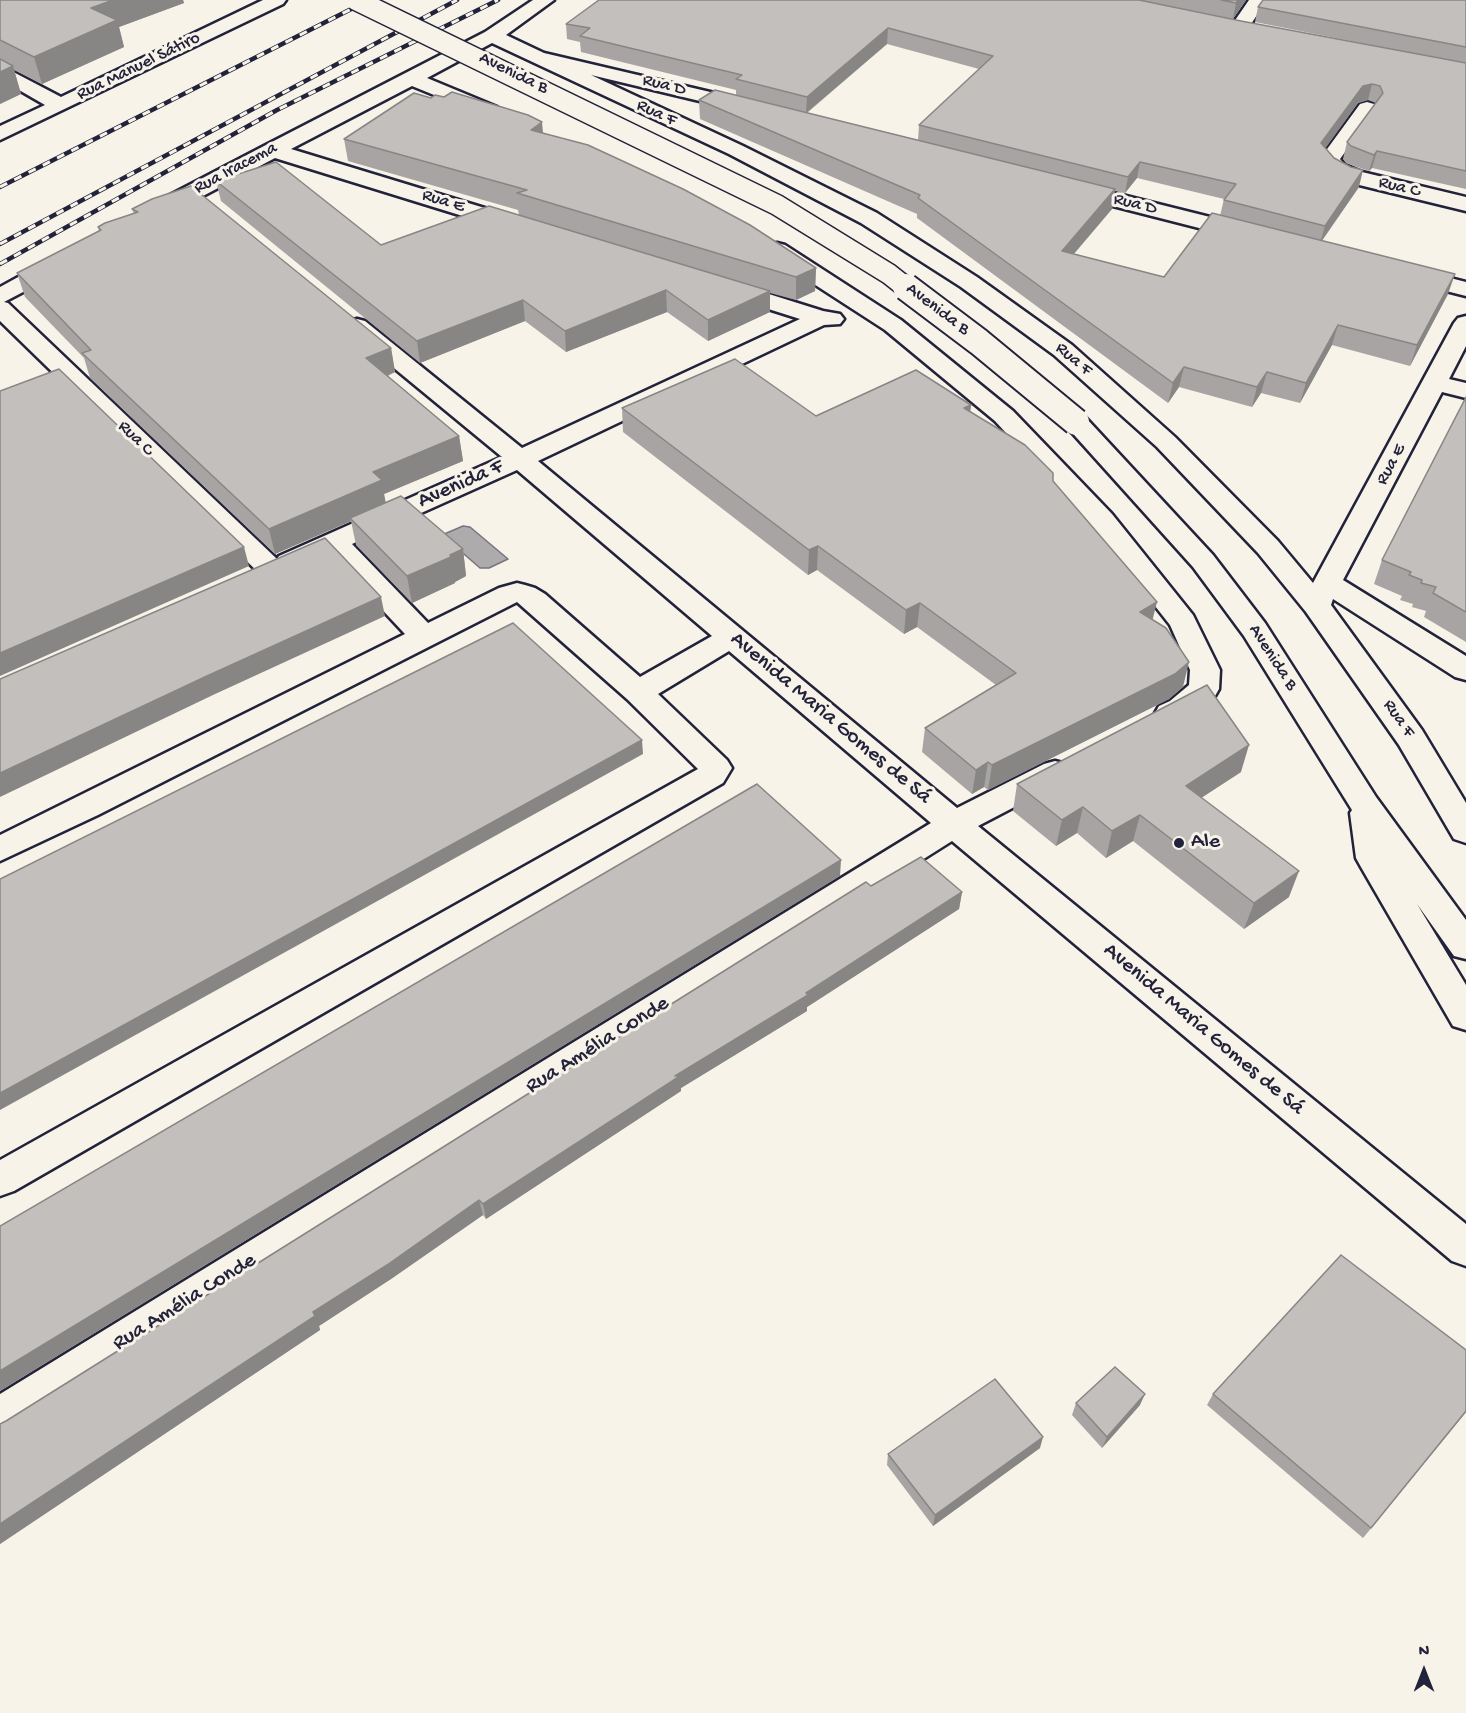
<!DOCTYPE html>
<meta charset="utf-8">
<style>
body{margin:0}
#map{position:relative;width:1466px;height:1713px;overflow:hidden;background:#f7f3e8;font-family:"Gochi Hand",sans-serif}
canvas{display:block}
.north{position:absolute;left:1394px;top:1641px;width:60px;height:60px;-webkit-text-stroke:4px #f7f3e8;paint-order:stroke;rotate:0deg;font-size:16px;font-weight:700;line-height:24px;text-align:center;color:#22223b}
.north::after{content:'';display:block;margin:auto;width:21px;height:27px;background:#22223b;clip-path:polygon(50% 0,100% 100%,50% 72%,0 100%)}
</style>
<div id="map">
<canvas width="1466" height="1713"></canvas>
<div class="north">N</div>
</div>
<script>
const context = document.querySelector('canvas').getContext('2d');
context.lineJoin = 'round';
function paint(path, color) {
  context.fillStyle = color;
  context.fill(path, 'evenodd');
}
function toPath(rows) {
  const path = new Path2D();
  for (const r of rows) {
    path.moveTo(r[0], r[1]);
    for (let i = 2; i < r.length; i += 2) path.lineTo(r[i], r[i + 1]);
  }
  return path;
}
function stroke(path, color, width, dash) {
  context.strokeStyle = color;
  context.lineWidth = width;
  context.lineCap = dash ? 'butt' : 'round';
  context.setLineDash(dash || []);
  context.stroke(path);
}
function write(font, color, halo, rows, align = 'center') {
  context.font = font + ' "Gochi Hand",sans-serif';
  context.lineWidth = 6;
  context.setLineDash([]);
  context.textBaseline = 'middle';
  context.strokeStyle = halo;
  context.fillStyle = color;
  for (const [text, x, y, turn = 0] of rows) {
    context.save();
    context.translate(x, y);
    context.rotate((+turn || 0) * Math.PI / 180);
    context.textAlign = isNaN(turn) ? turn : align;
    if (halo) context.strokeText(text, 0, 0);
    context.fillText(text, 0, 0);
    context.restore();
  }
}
const water = toPath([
 [463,526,470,527,508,559,489,568,480,568,442,535,463,526]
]);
paint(water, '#aeabad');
stroke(water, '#76747f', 1.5);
const minor = toPath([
 [263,0,286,0,283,4,0,140,0,126,45,105,0,79,0,65,61,97,263,0],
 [533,0,554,0,506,35,544,53,757,103,760,107,757,111,750,113,591,75,743,146,877,213,977,277,1072,345,1175,437,1278,541,1313,583,1454,323,1458,318,1466,316,1466,346,1449,379,1466,383,1466,398,1442,392,1343,580,1466,656,1466,680,1455,677,1333,599,1331,605,1422,730,1466,803,1466,843,1454,839,1399,745,1306,612,1258,553,1157,447,1054,355,961,287,861,223,729,154,492,43,427,78,497,107,500,111,497,115,483,115,412,86,291,149,524,220,527,225,524,230,516,232,508,230,275,158,165,216,157,218,149,216,146,211,149,206,264,146,485,32,533,0],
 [1249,0,1267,0,1245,33,1231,33,1229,29,1249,0],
 [1367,102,1374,104,1377,108,1340,159,1345,165,1362,172,1466,197,1466,211,1347,182,1331,173,1322,164,1319,160,1322,156,1360,104,1367,102],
 [1070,182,1258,229,1261,234,1258,239,1250,241,1062,193,1059,188,1062,183,1070,182],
 [777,243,785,245,901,320,1013,411,1112,514,1193,615,1220,670,1219,689,1215,696,1192,715,1181,720,1170,723,1159,720,1155,713,1159,706,1170,701,1189,685,1190,670,1170,625,1092,526,995,421,885,330,769,255,766,250,769,245,777,243],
 [59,257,67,259,70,264,67,269,4,302,8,303,277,559,279,556,502,457,349,331,345,326,349,321,357,319,365,321,522,448,800,319,721,294,717,289,721,284,729,282,737,284,823,311,840,314,844,319,840,324,824,325,538,461,957,808,1044,764,1055,761,1066,764,1071,772,1066,780,978,826,1466,1224,1466,1266,1452,1261,952,841,15,1433,0,1439,0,1394,931,823,729,651,658,694,727,760,732,768,723,783,14,1191,0,1196,0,1160,698,769,627,699,517,602,98,815,0,861,0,835,405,634,330,554,299,568,285,570,281,575,271,578,261,575,0,321,0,287,51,259,59,257],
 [517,470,712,636,640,677,545,594,535,588,525,585,517,583,499,588,428,623,352,544,517,470],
 [1407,267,1466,282,1466,296,1399,279,1396,274,1399,269,1407,267],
 [1076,414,1085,417,1213,555,1265,623,1376,797,1466,920,1466,959,1454,956,1417,904,1466,985,1466,1030,1453,1026,1361,867,1356,858,1350,813,1352,810,1244,636,1193,567,1067,427,1063,422,1067,417,1076,414]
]);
stroke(minor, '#22223b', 5);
paint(minor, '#f7f3e8');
const rail = toPath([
 [0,187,369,0],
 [0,244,457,0],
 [0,264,277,110,498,0]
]);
stroke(rail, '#22223b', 4.5);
stroke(rail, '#f7f3e8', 3, [8]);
const minorBridgeFar1 = toPath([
 [356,0,777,205,889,274,908,289]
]);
const minorBridge = toPath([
 [906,287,979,342,1076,422]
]);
stroke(minorBridgeFar1, '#22223b', 23, []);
stroke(minorBridge, '#22223b', 30, []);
stroke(minorBridgeFar1, '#f7f3e8', 20);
stroke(minorBridge, '#f7f3e8', 26);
paint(toPath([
 [0,0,183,0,184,3,119,27,124,47,42,84,14,70,21,94,0,104],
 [599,0,1246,0,1233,19,1150,2,1241,21,1411,53,1255,22,1258,7,1466,0,1466,189,1372,168,1369,171,1346,163,1343,159,1347,142,1376,103,1368,100,1358,103,1325,148,1359,187,1322,241,1448,294,1410,366,1332,345,1300,403,1261,393,1252,407,1179,387,1168,403,917,218,917,214,700,119,699,100,736,95,736,90,581,52,580,42,567,39,566,24],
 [887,44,979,69,919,125,918,140,807,113],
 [1137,178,1224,199,1220,216,1164,277,1074,254,1112,209,1115,191,1125,193],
 [543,133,816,268,815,291,796,300,770,293,770,312,708,341,667,312,566,352,525,321,420,363,221,201,216,181,381,245,519,215,518,210,348,161,344,139],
 [132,209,391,348,395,372,388,376,459,436,463,461,384,494,386,503,463,549,466,576,455,582,455,583,412,603,356,545,351,521,275,554,90,378,84,358,25,297,17,273,99,231,98,227,134,214],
 [1466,397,1466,642,1424,617,1426,611,1412,607,1413,604,1400,600,1402,596,1374,584,1382,560],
 [971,405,970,412,1053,481,1153,620,1183,687,1169,699,988,790,984,787,972,794,922,752,925,728,996,685,917,627,904,634,817,570,808,575,623,432,622,408,816,416],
 [1241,772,1201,798,1289,897,1244,929,1133,841,1106,858,1077,833,1056,846,1013,811,1017,784],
 [871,886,962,892,959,909,807,1007,807,1011,681,1088,681,1091,486,1219,483,1215,391,1279,319,1326,320,1330,0,1544,0,1424,6,1421],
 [1213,1394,1466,1412,1363,1538,1207,1405],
 [1076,1403,1140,1405,1102,1448,1072,1415],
 [1040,1448,933,1526,887,1465,888,1454]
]), '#a7a4a3');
paint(toPath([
 [113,0,183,0,184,3,119,27,124,47,42,84,34,57,91,8],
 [1238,0,1246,0,1233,19,1236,3],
 [888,28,887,44,806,113,807,97],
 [13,66,21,94,0,104,0,72],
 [1372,84,1368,100,1358,103,1317,160,1321,143,1363,86],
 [542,122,544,144,531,130],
 [1377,151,1372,168,1369,171,1374,155],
 [1140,162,1137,178,1125,193,1128,177],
 [1363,170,1359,187,1320,243,1325,226],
 [1115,189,1112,209,1059,271,1062,251],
 [816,268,815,291,796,300,796,277],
 [1455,274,1448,294,1410,366,1417,345],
 [666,290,667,312,566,352,565,331],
 [770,291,770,312,708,341,708,320],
 [523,300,525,321,420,363,417,341],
 [1338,325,1332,345,1300,403,1306,383],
 [391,348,395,372,371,382,366,358],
 [1184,367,1179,387,1168,403,1173,383],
 [1267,372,1261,393,1252,407,1257,387],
 [971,405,968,429,964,408],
 [459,436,463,461,384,494,386,506,350,518,351,521,275,554,269,529,373,472],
 [818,546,817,570,808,575,809,550],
 [244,547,249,566,0,676,0,653],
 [463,549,466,576,455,582,455,583,412,603,407,576],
 [381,597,385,616,213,695,0,797,0,773,207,676],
 [1157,602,1151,626,1140,612],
 [920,603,917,627,904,634,906,610],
 [1189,662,1183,687,1169,699,988,790,992,765],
 [642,740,643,754,0,1110,0,1093],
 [1249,745,1241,772,1178,813,1186,786],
 [988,762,984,787,972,794,976,770],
 [1083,807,1077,833,1056,846,1062,820],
 [1140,815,1133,841,1106,858,1112,831],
 [841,860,840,876,0,1391,0,1371],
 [1299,871,1289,897,1244,929,1254,903],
 [962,892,959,909,807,1007,807,1011,681,1088,681,1091,486,1219,483,1204,675,1076],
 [479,1200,483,1215,391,1279,319,1326,320,1330,0,1544,0,1524],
 [1145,1394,1140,1405,1102,1448,1107,1437],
 [1466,1411,1466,1412,1363,1538,1371,1528],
 [1043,1437,1040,1448,933,1526,935,1515]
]), '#888684');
const building = toPath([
 [0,0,113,0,91,8,117,20,34,57,0,40,0,0],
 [599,0,1139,0,1241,21,1466,63,1466,171,1377,151,1374,155,1351,146,1347,142,1383,93,1380,86,1372,84,1363,86,1321,143,1334,158,1351,167,1363,170,1325,226,1224,200,1236,184,1140,162,1128,177,919,125,993,56,888,28,807,97,736,79,742,75,580,36,590,28,566,24,599,0],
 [1221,0,1238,0,1236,3,1221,0],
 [1263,0,1466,0,1466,47,1258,7,1263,0],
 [0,59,13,66,0,72,0,59],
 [715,90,1115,189,1062,251,1164,277,1212,213,1455,274,1417,345,1338,325,1306,383,1267,372,1257,387,1184,367,1173,383,918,198,920,195,699,100,715,90],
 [452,92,528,115,542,122,531,130,588,145,683,189,750,225,816,268,796,277,517,193,527,190,344,139,414,93,431,98,435,95,444,97,452,92],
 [276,162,381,245,489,206,770,291,708,320,666,290,565,331,523,300,417,341,216,181,276,162],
 [191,186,391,348,366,358,459,436,373,472,382,480,269,529,82,353,91,350,17,273,101,230,98,227,105,223,138,212,132,209,152,199,191,186],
 [735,359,816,416,916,370,971,405,964,408,1025,445,1053,473,1053,481,1157,602,1140,612,1166,628,1189,662,1175,674,992,765,988,762,976,770,925,728,1016,673,920,603,906,610,818,546,809,550,622,408,735,359],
 [59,369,244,547,0,653,0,391,59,369],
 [1466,397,1466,612,1433,593,1436,587,1421,583,1422,580,1409,575,1411,572,1382,560,1466,397],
 [401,496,463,549,450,555,451,557,407,576,350,518,401,496],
 [325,538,381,597,207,676,0,773,0,679,325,538],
 [513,623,642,740,0,1093,0,879,513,623],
 [1207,685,1249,745,1186,786,1299,871,1254,903,1140,815,1112,831,1083,807,1062,820,1017,784,1207,685],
 [757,784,841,860,0,1371,0,1226,757,784],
 [921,857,962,892,806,993,808,995,675,1076,680,1076,483,1204,479,1200,387,1265,313,1312,315,1316,0,1524,0,1424,6,1421,866,882,871,886,921,857],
 [1341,1255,1466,1350,1466,1411,1371,1528,1213,1394,1341,1255],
 [1115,1367,1145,1394,1107,1437,1076,1403,1115,1367],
 [995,1379,1043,1437,935,1515,888,1454,995,1379]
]);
paint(building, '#c2bfbd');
stroke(building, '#888684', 1.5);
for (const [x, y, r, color] of [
 [1179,843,6,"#22223b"]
]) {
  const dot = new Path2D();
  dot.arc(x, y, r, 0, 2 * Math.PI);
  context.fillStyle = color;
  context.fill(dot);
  stroke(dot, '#f7f3e8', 2);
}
write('18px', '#22223b', '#f7f3e8', [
 ["Rua Manuel Sátiro",139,67,-26],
 ["Avenida B",513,74,26],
 ["Rua D",664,86,14],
 ["Rua F",656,114,25],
 ["Rua Iracema",236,169,-28],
 ["Rua C",1399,188,14],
 ["Rua E",443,202,17],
 ["Rua D",1135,205,14],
 ["Avenida B",937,310,37],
 ["Rua F",1073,360,40],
 ["Rua C",135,439,44],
 ["Rua E",1392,465,-62],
 ["Avenida B",1272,658,57],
 ["Rua F",1398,719,55]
]);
write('22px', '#22223b', '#f7f3e8', [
 ["Avenida F",461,485,-24],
 ["Avenida Maria Gomes de Sá",830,719,40],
 ["Avenida Maria Gomes de Sá",1203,1030,40],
 ["Rua Amélia Conde",598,1046,-32],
 ["Rua Amélia Conde",185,1303,-32]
]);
write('22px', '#22223b', '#f7f3e8', [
 ["Ale",1191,843]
], 'left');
</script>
